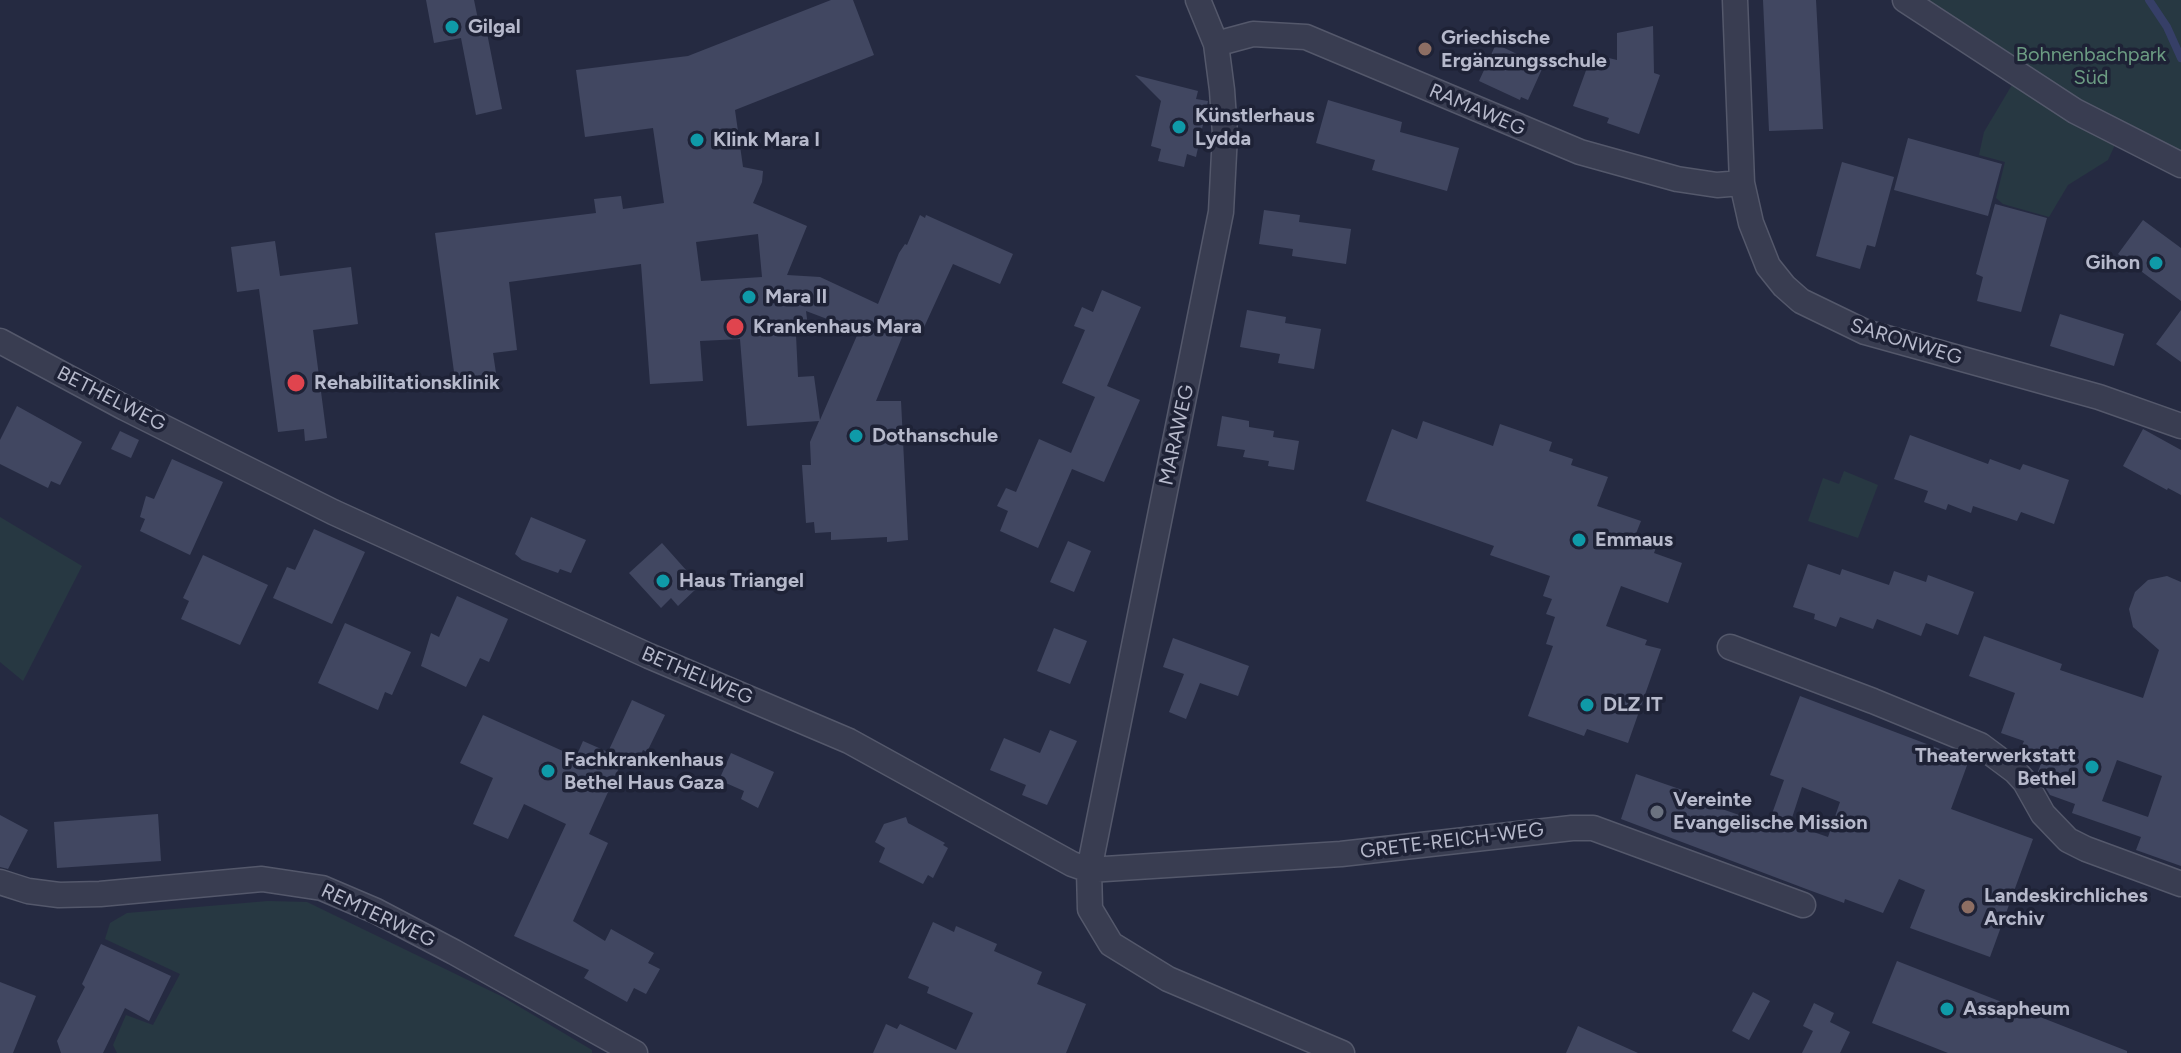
<!DOCTYPE html>
<meta charset="utf-8">
<style>
body{margin:0}
canvas{display:block;background:#252a41}
</style>
<canvas width="2181" height="1053"></canvas>
<script>
const context = document.querySelector('canvas').getContext('2d');
context.lineJoin = 'round';
function paint(path, color) {
  context.fillStyle = color;
  context.fill(path, 'evenodd');
}
function toPath(rows) {
  const path = new Path2D();
  for (const r of rows) {
    path.moveTo(r[0], r[1]);
    for (let i = 2; i < r.length; i += 2) path.lineTo(r[i], r[i + 1]);
  }
  return path;
}
function stroke(path, color, width, dash) {
  context.strokeStyle = color;
  context.lineWidth = width;
  context.lineCap = dash ? 'butt' : 'round';
  context.setLineDash(dash || []);
  context.stroke(path);
}
function write(font, color, halo, rows, align = 'center') {
  context.font = font + ' Figtree,sans-serif';
  context.lineWidth = 7;
  context.setLineDash([]);
  context.textBaseline = 'middle';
  context.strokeStyle = halo;
  context.fillStyle = color;
  for (const [text, x, y, turn = 0] of rows) {
    context.save();
    context.translate(x, y);
    context.rotate((+turn || 0) * Math.PI / 180);
    context.textAlign = isNaN(turn) ? turn : align;
    if (halo) context.strokeText(text, 0, 0);
    context.fillText(text, 0, 0);
    context.restore();
  }
}
paint(toPath([
 [1926,0,2181,0,2181,153,2124,125,2108,160,2068,185,2049,217,2003,204,1996,198,2005,162,1979,155,1984,132,2022,68],
 [1844,471,1878,485,1858,538,1808,521,1823,478,1839,484],
 [0,517,82,566,23,681,0,662],
 [268,901,307,902,503,997,592,1050,592,1053,117,1053,113,1045,126,1015,153,1025,180,974,105,939,110,923,127,913]
]), '#273842');
stroke(toPath([
 [2149,0,2167,27,2181,58]
]), '#363f67', 8);
paint(toPath([
 [426,0,474,0,481,34,487,33,502,109,476,115,461,38,434,43],
 [831,0,853,0,874,55,735,110,743,167,763,171,762,182,753,203,807,226,787,275,820,277,878,304,899,253,905,244,907,245,920,215,925,218,926,215,1013,254,1000,284,953,264,920,336,905,330,876,401,901,401,908,540,887,542,887,537,831,540,831,532,815,533,814,522,806,523,802,465,811,465,810,442,819,421,747,426,740,339,700,341,703,381,650,384,641,264,509,282,517,350,493,353,496,373,455,379,435,233,596,213,594,199,621,196,623,209,664,203,653,128,585,137,576,70,688,56],
 [758,234,762,277,701,281,696,242],
 [806,311,859,331,820,420,814,376,798,377,796,335,809,334],
 [1763,0,1816,0,1823,129,1769,131],
 [1653,26,1654,73,1660,75,1639,134,1607,123,1609,118,1573,106,1592,54,1617,60,1617,33],
 [1496,44,1538,64,1537,66,1542,69,1528,100,1521,97,1520,100,1479,81],
 [1135,75,1198,91,1196,99,1208,101,1196,157,1187,154,1184,167,1158,161,1161,149,1151,146,1161,101],
 [1328,100,1402,122,1400,132,1459,148,1447,191,1372,170,1375,160,1316,143],
 [1908,138,2002,164,1988,216,1894,190],
 [1842,162,1894,177,1875,247,1867,245,1860,269,1816,256],
 [1995,204,2047,218,2021,312,1977,301,1983,277,1976,274],
 [1264,210,1300,215,1299,222,1351,229,1346,264,1292,256,1293,249,1259,244],
 [2143,220,2181,248,2181,301,2118,254],
 [275,241,280,276,351,267,358,324,313,330,327,438,305,441,304,429,278,432,259,289,237,292,231,247],
 [1102,290,1141,307,1107,386,1140,400,1104,482,1072,469,1038,548,1000,531,1008,511,997,506,1006,488,1016,492,1039,439,1071,453,1095,397,1062,383,1085,330,1074,326,1082,307,1093,312],
 [1247,310,1286,317,1285,323,1321,329,1314,369,1278,363,1280,354,1240,347],
 [2181,310,2181,362,2156,344],
 [2060,314,2124,334,2114,366,2050,346],
 [17,406,82,442,60,485,51,481,48,488,0,464,0,440],
 [1222,416,1249,421,1249,427,1274,431,1273,437,1299,441,1294,470,1268,466,1269,461,1243,457,1245,450,1217,446],
 [1423,421,1493,446,1500,424,1552,442,1549,451,1573,459,1571,465,1608,477,1597,506,1641,521,1635,536,1657,545,1654,553,1682,563,1668,603,1621,586,1606,626,1647,640,1645,645,1661,649,1628,743,1587,729,1584,736,1528,716,1553,646,1546,644,1555,617,1546,614,1552,599,1543,596,1550,576,1490,555,1494,546,1366,501,1392,429,1417,439],
 [2143,429,2181,450,2181,495,2168,488,2167,490,2123,466],
 [120,431,139,440,131,458,111,449],
 [1910,435,1988,464,1990,459,2020,470,2023,464,2069,480,2054,524,2021,512,2017,521,1973,506,1971,513,1948,504,1946,510,1924,502,1928,491,1894,479],
 [172,459,223,482,190,555,140,531,145,519,140,517,146,496,154,499],
 [531,517,586,540,571,573,560,569,558,573,522,560,515,554],
 [314,529,365,552,332,624,273,598,287,567,295,570],
 [1068,541,1091,551,1074,592,1050,582],
 [662,543,686,570,683,572,697,588,678,606,671,598,661,608,629,573],
 [203,555,268,585,240,645,181,619,189,601,183,598],
 [1808,564,1840,575,1842,569,1889,585,1894,571,1926,582,1928,575,1974,592,1958,635,1926,623,1921,636,1877,619,1873,629,1840,617,1836,627,1814,619,1815,614,1793,607],
 [2167,576,2181,582,2181,866,2136,850,2141,837,2072,813,2075,804,2050,795,2037,774,2044,756,2021,748,2024,741,2001,733,2015,693,1969,676,1984,636,2062,664,2060,670,2143,698,2159,650,2133,627,2129,609,2135,592,2148,580],
 [2117,760,2162,776,2148,817,2102,801],
 [457,596,508,619,489,662,480,658,466,687,421,666,431,633,439,637],
 [345,623,411,652,392,695,385,692,378,710,318,683],
 [1054,628,1087,641,1070,684,1037,671],
 [1173,638,1249,666,1238,696,1200,683,1186,719,1169,712,1184,674,1163,667],
 [1800,696,1969,760,1951,809,2033,839,1990,957,1910,928,1925,890,1899,879,1883,913,1845,899,1844,903,1809,890,1621,819,1636,774,1720,803,1719,808,1768,825,1784,780,1770,775],
 [1802,787,1840,802,1828,837,1790,824],
 [632,700,665,715,647,752,643,750,636,764,623,759,589,834,608,843,573,921,605,941,611,929,654,953,648,963,660,969,646,994,634,988,627,1002,584,978,589,970,514,936,566,824,524,804,508,839,473,824,493,778,460,763,483,715,576,757,583,741,608,752],
 [1050,730,1077,741,1047,805,1022,795,1026,785,990,770,1004,738,1040,753],
 [731,753,774,772,758,808,741,799,744,791,719,780],
 [158,814,161,861,57,868,54,822],
 [0,815,28,830,8,869,0,867],
 [906,817,908,823,945,843,943,845,948,848,933,878,928,875,923,884,879,862,885,848,875,842,884,824],
 [933,922,954,932,956,926,997,944,994,951,1042,972,1037,984,1086,1004,1066,1053,873,1053,886,1024,897,1029,900,1024,956,1050,973,1013,927,993,929,987,908,978],
 [101,944,171,976,149,1021,125,1008,103,1053,61,1053,57,1041,85,987,82,984],
 [1897,961,2127,1051,2127,1053,1948,1053,1872,1023],
 [0,982,36,996,13,1053,0,1053],
 [1753,992,1770,1001,1749,1040,1732,1031],
 [1814,1003,1834,1013,1830,1022,1850,1032,1840,1053,1802,1053,1813,1031,1803,1026],
 [1578,1026,1638,1053,1566,1053]
]), '#414761');
const minor = toPath([
 [1198,0,1216,44,1222,90,1225,134,1221,212,1089,870,1090,909,1111,944,1168,979,1342,1053],
 [1735,0,1742,183,1751,223,1768,266,1784,286,1801,301,1865,332,2099,397,2181,426],
 [1905,0,2075,111,2181,165],
 [1216,44,1253,34,1306,37,1580,152,1677,179,1717,185,1742,183],
 [0,341,125,408,333,512,649,656,849,741,1072,864,1089,870,1341,854,1572,828,1593,828,1803,905],
 [1730,647,1873,701,1980,745,2015,771,2025,782,2043,814,2068,840,2086,849,2181,884],
 [0,882,28,891,59,895,100,894,262,879,322,888,376,911,454,952,635,1053]
]);
stroke(minor, '#54586b', 27);
stroke(minor, '#393d51', 24);
for (const [x, y, r, color] of [
 [452,27,8,"#0f9aa8"],
 [1425,49,8,"#8d6e63"],
 [1179,127,8,"#0f9aa8"],
 [697,140,8,"#0f9aa8"],
 [2156,263,8,"#0f9aa8"],
 [749,297,8,"#0f9aa8"],
 [735,327,10,"#e0444e"],
 [296,383,10,"#e0444e"],
 [856,436,8,"#0f9aa8"],
 [1579,540,8,"#0f9aa8"],
 [663,581,8,"#0f9aa8"],
 [1587,705,8,"#0f9aa8"],
 [2092,767,8,"#0f9aa8"],
 [548,771,8,"#0f9aa8"],
 [1657,812,8,"#6b7280"],
 [1968,907,8,"#8d6e63"],
 [1947,1009,8,"#0f9aa8"]
]) {
  const dot = new Path2D();
  dot.arc(x, y, r, 0, 2 * Math.PI);
  context.fillStyle = color;
  context.fill(dot);
  stroke(dot, '#1e2236', 3);
}
write('bold 20px', '#b6b9cb', '#1e2236', [
 ["Gilgal",468,27],
 ["Griechische",1441,38],
 ["Ergänzungsschule",1441,61],
 ["Künstlerhaus",1195,116],
 ["Lydda",1195,139],
 ["Klink Mara I",713,140],
 ["Gihon",2140,263,"right"],
 ["Mara II",765,297],
 ["Krankenhaus Mara",753,327],
 ["Rehabilitationsklinik",314,383],
 ["Dothanschule",872,436],
 ["Emmaus",1595,540],
 ["Haus Triangel",679,581],
 ["DLZ IT",1603,705],
 ["Theaterwerkstatt",2076,756,"right"],
 ["Bethel",2076,779,"right"],
 ["Fachkrankenhaus",564,760],
 ["Bethel Haus Gaza",564,783],
 ["Vereinte",1673,800],
 ["Evangelische Mission",1673,823],
 ["Landeskirchliches",1984,896],
 ["Archiv",1984,919],
 ["Assapheum",1963,1009]
], 'left');
write('20px', '#6c9c83', '#1e2236', [
 ["Bohnenbachpark",2091,55],
 ["Süd",2091,78]
]);
write('20px', '#b6b9cb', '#1e2236', [
 ["RAMAWEG",1477,110,23],
 ["SARONWEG",1906,342,17],
 ["BETHELWEG",111,399,27],
 ["MARAWEG",1177,435,-78],
 ["BETHELWEG",697,676,23],
 ["GRETE-REICH-WEG",1452,841,-7],
 ["REMTERWEG",378,916,25]
]);
</script>
